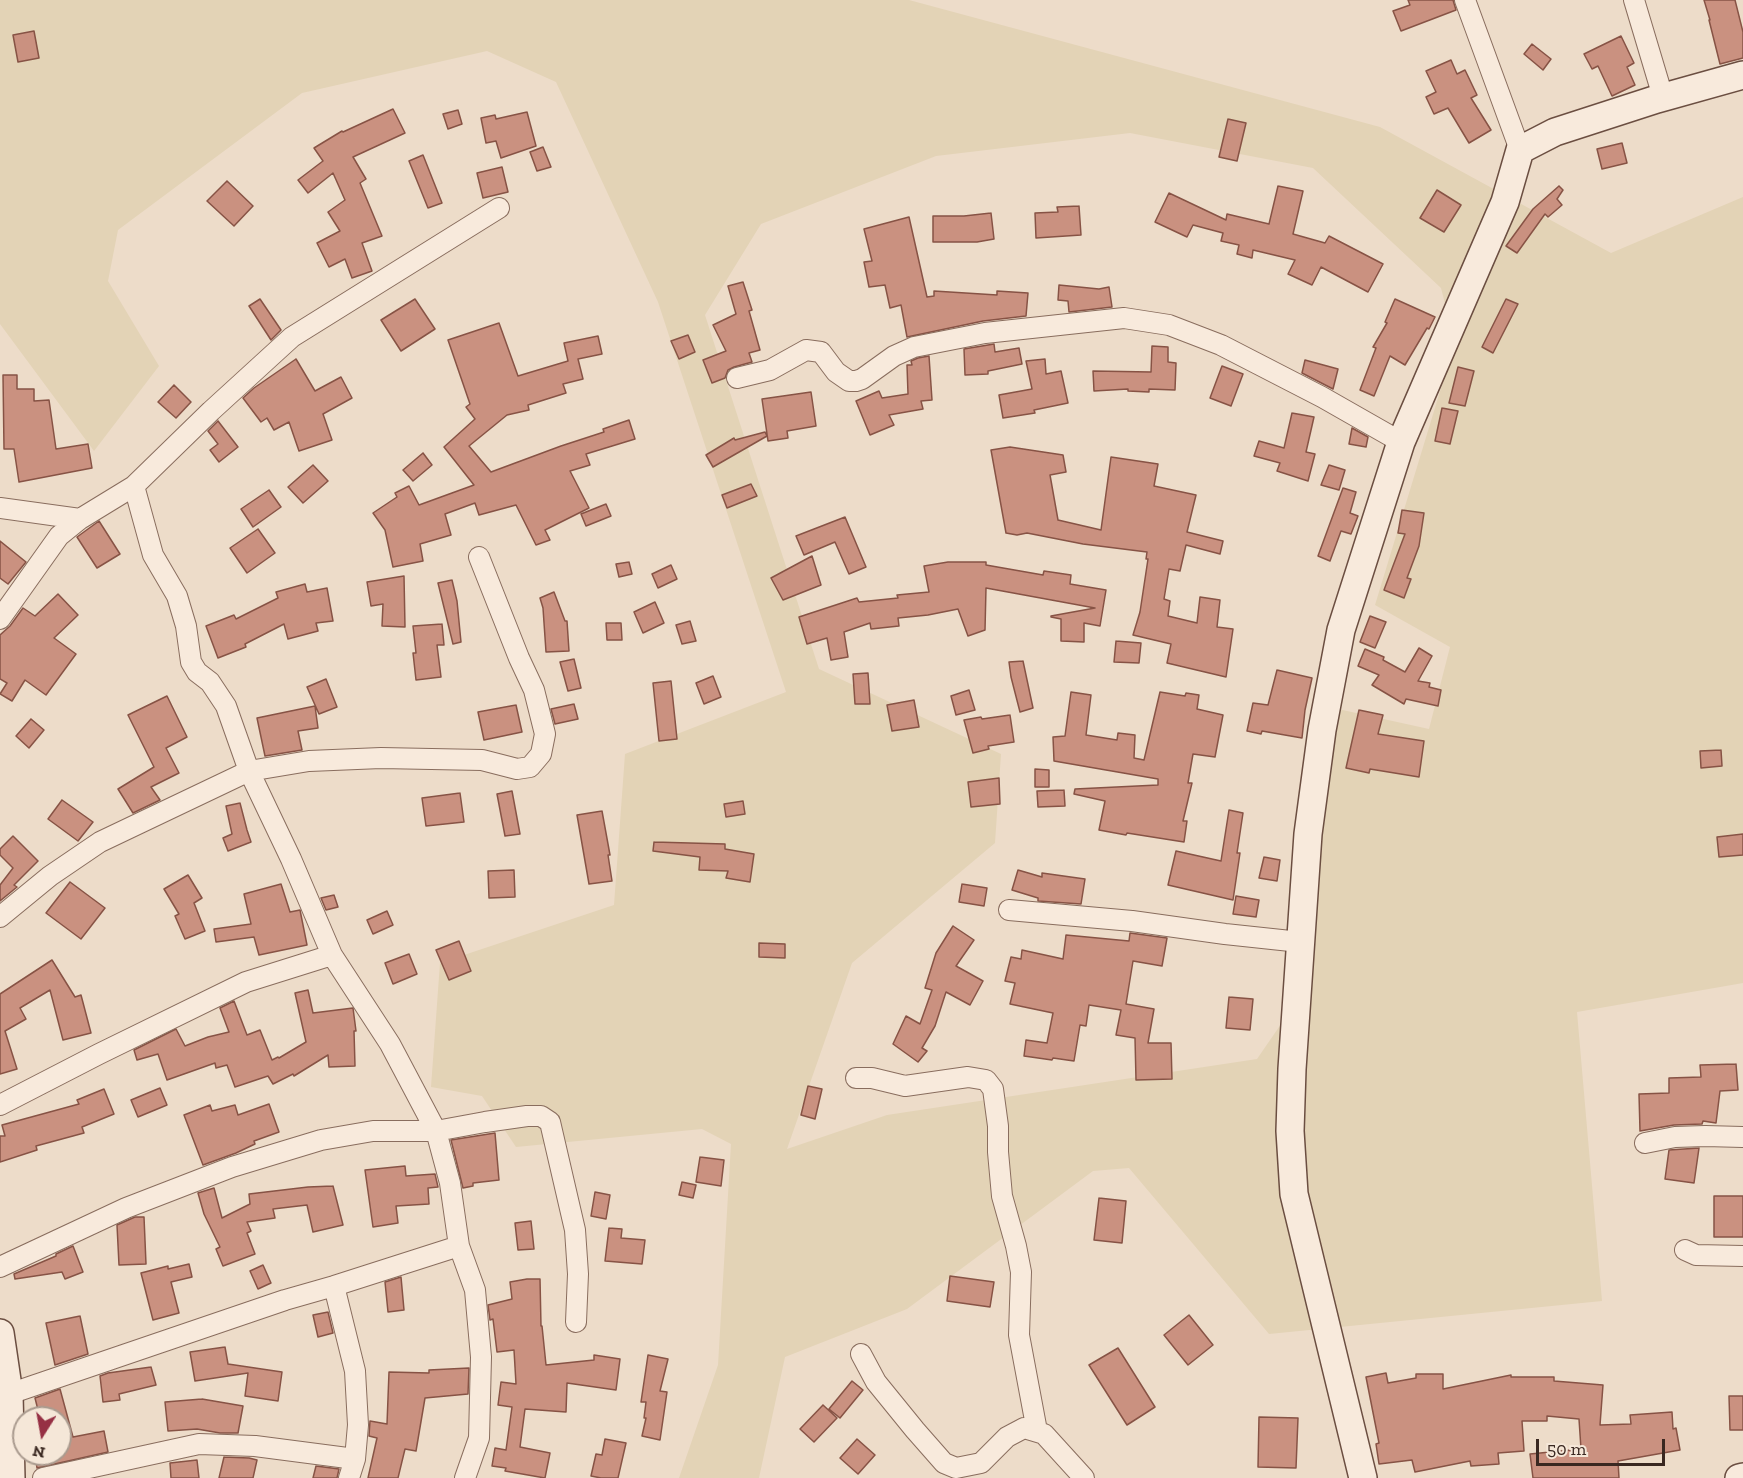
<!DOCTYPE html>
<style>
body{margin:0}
#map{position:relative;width:1743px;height:1478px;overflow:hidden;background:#eddcc9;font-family:"Zilla Slab",serif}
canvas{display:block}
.north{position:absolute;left:12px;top:1406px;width:60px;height:60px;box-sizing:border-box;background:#f5e7d8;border:2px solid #aa9b8f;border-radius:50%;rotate:191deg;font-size:16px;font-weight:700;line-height:24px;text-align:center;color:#3a2821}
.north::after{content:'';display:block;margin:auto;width:21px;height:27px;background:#963044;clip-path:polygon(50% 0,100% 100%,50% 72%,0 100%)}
.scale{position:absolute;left:1536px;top:1439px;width:129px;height:27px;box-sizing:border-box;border:3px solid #3a2821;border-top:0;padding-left:8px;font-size:18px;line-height:21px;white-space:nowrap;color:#3a2821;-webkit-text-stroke:4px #f5e7d8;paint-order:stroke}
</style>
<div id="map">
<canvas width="1743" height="1478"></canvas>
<div class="north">N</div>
<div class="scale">50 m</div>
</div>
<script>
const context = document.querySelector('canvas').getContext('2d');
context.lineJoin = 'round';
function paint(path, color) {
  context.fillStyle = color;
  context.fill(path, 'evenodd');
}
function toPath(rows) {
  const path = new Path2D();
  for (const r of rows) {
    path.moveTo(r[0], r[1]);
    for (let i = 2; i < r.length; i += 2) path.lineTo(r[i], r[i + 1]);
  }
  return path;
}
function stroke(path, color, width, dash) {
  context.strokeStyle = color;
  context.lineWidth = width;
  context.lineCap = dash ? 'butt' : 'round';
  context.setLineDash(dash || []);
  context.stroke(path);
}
paint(toPath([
 [0,0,909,0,1380,127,1611,253,1743,197,1743,983,1577,1012,1602,1301,1269,1334,1129,1168,1093,1171,907,1309,785,1357,759,1478,679,1478,718,1365,731,1144,702,1129,516,1147,482,1096,431,1087,440,963,614,905,625,754,786,692,658,302,556,82,487,51,302,93,118,230,108,281,159,366,94,451,0,324],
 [1130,133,1313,168,1441,288,1455,342,1375,605,1450,647,1429,729,1338,709,1290,1011,1257,1059,887,1115,787,1149,852,963,995,843,1001,754,819,669,705,315,761,224,936,156]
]), '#e3d3b6');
const building = toPath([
 [1408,0,1453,0,1456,10,1401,31,1393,11,1410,5,1408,0],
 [1704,0,1735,0,1743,32,1743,58,1720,64,1709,20,1710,20,1704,0],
 [34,31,39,58,18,62,13,35,34,31],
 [1621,36,1634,63,1627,67,1635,85,1612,96,1598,66,1592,69,1584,54,1621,36],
 [1532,44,1551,59,1543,70,1524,54,1532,44],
 [1451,60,1457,74,1465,70,1477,95,1471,98,1491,130,1469,143,1448,108,1434,114,1426,97,1436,92,1426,71,1451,60],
 [393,109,405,133,353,157,366,179,360,183,382,236,362,243,372,271,352,278,345,259,329,267,317,243,340,231,328,212,345,200,333,173,308,193,298,180,323,161,314,148,342,131,343,132,393,109],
 [458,110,462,124,448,129,443,114,458,110],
 [527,112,536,146,501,158,496,141,486,143,481,118,495,115,496,119,527,112],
 [1228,119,1246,123,1237,161,1219,157,1228,119],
 [1622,143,1627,163,1602,169,1597,149,1622,143],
 [543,147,551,167,537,171,530,152,543,147],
 [423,155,442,203,428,208,409,161,423,155],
 [502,167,508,192,483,198,477,173,502,167],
 [227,181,253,206,234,226,207,201,227,181],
 [1278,186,1303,191,1293,234,1325,243,1329,236,1383,264,1368,292,1321,267,1312,285,1288,274,1295,260,1253,250,1252,258,1237,254,1239,245,1221,241,1223,233,1193,225,1187,237,1155,222,1169,193,1226,220,1227,214,1269,224,1278,186],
 [1559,186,1563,190,1557,199,1562,205,1548,217,1545,214,1517,253,1506,246,1533,209,1559,186],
 [1437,190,1461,205,1444,232,1420,218,1437,190],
 [1079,206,1081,235,1036,238,1035,213,1058,212,1057,207,1079,206],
 [991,213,994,239,977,242,933,242,933,216,964,216,991,213],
 [909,217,927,297,934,296,934,291,997,295,997,291,1028,293,1026,316,983,321,907,337,901,305,890,308,885,285,869,287,864,262,872,261,864,229,909,217],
 [743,282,752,310,749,311,760,350,749,353,752,362,734,367,728,370,725,378,712,383,703,360,726,351,713,325,736,314,728,286,743,282],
 [1059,285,1099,289,1109,287,1112,307,1069,312,1068,301,1058,300,1059,285],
 [260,299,281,330,271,340,249,306,260,299],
 [415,299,435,329,401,351,381,320,415,299],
 [1395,299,1435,317,1429,329,1427,328,1405,365,1390,356,1374,396,1360,390,1376,348,1373,347,1387,323,1385,322,1395,299],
 [1506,299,1518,304,1493,353,1482,347,1506,299],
 [499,323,518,376,568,361,564,343,598,336,602,354,578,359,583,379,563,384,566,393,528,405,529,410,507,415,469,446,491,472,561,446,604,432,603,429,629,420,635,439,586,454,590,465,570,471,589,508,545,530,550,540,536,545,516,505,479,515,475,503,445,514,451,535,420,544,423,561,393,567,385,530,373,513,397,497,395,493,409,486,419,505,474,485,444,447,475,419,466,407,470,404,448,340,499,323],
 [688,335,695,352,679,359,671,341,688,335],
 [994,344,995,352,1019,348,1022,364,988,371,988,374,965,375,964,349,994,344],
 [1152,346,1168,347,1168,362,1176,363,1175,390,1149,389,1149,392,1128,391,1128,389,1094,391,1093,371,1151,372,1152,346],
 [929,356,932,400,921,401,923,409,889,415,894,425,870,435,856,401,879,391,882,398,908,394,907,365,912,365,911,361,918,358,929,356],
 [296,359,315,391,341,377,352,398,323,414,332,440,299,451,289,422,274,430,267,418,261,422,243,398,254,388,296,359],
 [1045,359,1046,374,1061,371,1068,403,1034,410,1035,413,1003,418,999,395,1032,389,1026,361,1045,359],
 [1305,360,1338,369,1333,389,1302,373,1305,360],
 [1222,366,1243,374,1231,406,1210,398,1222,366],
 [1458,367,1474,371,1465,406,1449,403,1458,367],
 [3,375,17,375,17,389,34,389,34,401,49,400,56,449,88,444,92,468,19,482,14,449,4,449,3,375],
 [174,385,191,402,176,418,158,402,174,385],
 [811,392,816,426,787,431,788,438,768,441,762,399,811,392],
 [1442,408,1458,411,1450,444,1435,441,1442,408],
 [1292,413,1314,417,1306,452,1315,454,1308,481,1277,471,1280,463,1254,456,1259,441,1284,448,1292,413],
 [218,421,238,447,219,462,210,450,218,444,208,431,218,421],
 [1352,428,1368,437,1366,447,1349,444,1352,428],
 [765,432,767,436,713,467,706,455,734,438,735,440,765,432],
 [1010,447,1063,455,1066,472,1050,475,1058,520,1101,530,1111,457,1158,464,1154,486,1196,495,1187,532,1223,541,1220,554,1186,545,1180,571,1169,569,1164,599,1170,601,1168,616,1197,623,1200,597,1220,600,1217,627,1233,629,1226,677,1167,663,1171,644,1133,635,1140,612,1148,559,1146,559,1147,552,1083,544,1027,533,1017,535,1006,533,991,450,1010,447],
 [423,453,432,465,413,481,403,470,423,453],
 [313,465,328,481,303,503,288,487,313,465],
 [1329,465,1345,470,1339,490,1321,485,1329,465],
 [751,484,757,496,727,508,722,495,751,484],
 [1343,488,1356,492,1350,513,1358,516,1351,534,1341,531,1330,561,1318,556,1343,488],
 [269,490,281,507,253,527,241,509,269,490],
 [606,504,611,516,586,526,581,514,606,504],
 [1402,510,1424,513,1419,546,1407,578,1411,579,1404,598,1384,590,1405,534,1398,533,1402,510],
 [845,517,866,567,849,574,835,542,804,555,796,536,845,517],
 [99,521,120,554,97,568,77,537,99,521],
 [258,529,275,553,247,573,230,548,258,529],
 [0,541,26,562,8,584,0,578,0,541],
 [812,556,821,585,783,600,771,578,812,556],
 [629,562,632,574,619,577,616,564,629,562],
 [948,562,986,562,986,565,1043,575,1044,571,1071,575,1070,584,1106,590,1100,626,1084,623,1084,642,1061,641,1061,619,1051,617,1051,616,1095,608,986,588,985,630,968,636,958,609,928,615,898,618,899,626,871,629,870,623,844,632,848,657,831,660,827,638,807,644,799,617,857,598,859,602,898,598,897,595,929,592,924,566,948,562],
 [671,565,677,579,658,588,652,574,671,565],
 [404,576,405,627,382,626,383,604,371,606,367,582,404,576],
 [452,580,457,601,461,642,453,644,438,583,452,580],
 [305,584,307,592,327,588,333,621,316,623,318,631,288,639,284,624,245,644,246,647,218,658,206,626,234,615,236,619,278,598,276,592,305,584],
 [554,592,565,621,567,621,569,651,546,652,543,608,540,598,554,592],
 [58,594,78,615,54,638,76,654,46,695,25,680,12,701,0,694,7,683,0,679,0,635,10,626,23,608,35,616,58,594],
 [655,602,664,623,643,633,634,612,655,602],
 [1370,616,1386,622,1375,648,1360,642,1370,616],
 [690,621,696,641,682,644,676,625,690,621],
 [606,623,621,623,622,640,607,640,606,623],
 [442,624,444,645,437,645,441,677,416,680,413,653,416,653,413,626,442,624],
 [1116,641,1141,643,1139,663,1114,662,1116,641],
 [1419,648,1432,656,1418,681,1430,683,1429,687,1441,690,1438,706,1406,699,1404,704,1372,685,1379,675,1358,666,1365,649,1384,657,1383,660,1405,672,1419,648],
 [574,659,581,688,568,691,560,662,574,659],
 [1023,661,1033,708,1020,712,1011,677,1009,662,1023,661],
 [1277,670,1312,678,1305,710,1302,738,1262,731,1261,734,1247,731,1253,703,1268,705,1277,670],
 [868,673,870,704,855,704,853,674,868,673],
 [713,676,721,697,704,704,696,683,713,676],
 [326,679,337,707,319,714,307,687,326,679],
 [671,681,677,739,659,741,653,683,671,681],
 [969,690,975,710,956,715,951,696,969,690],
 [1071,692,1091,695,1086,735,1117,740,1118,733,1135,735,1134,758,1144,760,1160,692,1185,696,1186,693,1199,695,1197,709,1223,715,1215,757,1193,754,1188,783,1192,783,1183,821,1187,821,1184,842,1127,833,1126,835,1099,830,1105,801,1074,794,1075,789,1158,785,1158,779,1054,761,1053,737,1065,736,1071,692],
 [167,696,187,737,166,748,179,773,151,787,160,800,133,813,118,789,154,767,128,715,167,696],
 [914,700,919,727,892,731,887,705,914,700],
 [574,704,578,719,555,724,551,709,574,704],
 [516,705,522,732,484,740,478,712,516,705],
 [315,706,318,728,298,731,302,750,265,756,257,718,315,706],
 [1359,710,1383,715,1378,734,1424,741,1419,777,1370,769,1369,773,1346,768,1359,710],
 [1010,715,1014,742,988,746,989,749,973,753,964,720,981,717,982,719,1010,715],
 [31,719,44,730,29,748,16,736,31,719],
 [1721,750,1722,766,1701,768,1700,751,1721,750],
 [1035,769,1049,770,1049,787,1035,787,1035,769],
 [999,778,1000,804,971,807,968,782,999,778],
 [1064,790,1065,806,1038,807,1037,791,1064,790],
 [512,791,520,834,505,836,497,794,512,791],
 [460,793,464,822,426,826,422,798,460,793],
 [62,800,93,822,78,841,48,819,62,800],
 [743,801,745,814,726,817,724,804,743,801],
 [240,803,247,830,251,842,228,851,223,838,232,834,226,806,240,803],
 [1229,810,1243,813,1237,853,1240,853,1233,900,1168,885,1176,851,1221,861,1229,810],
 [602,811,610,855,608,855,612,881,589,884,577,815,602,811],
 [1743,834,1743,855,1719,857,1717,837,1743,834],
 [13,836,38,861,14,885,17,887,0,901,0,885,13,868,0,855,0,849,13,836],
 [654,842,725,844,725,849,754,854,750,882,726,878,728,871,699,870,700,857,653,851,654,842],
 [1264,857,1280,860,1277,881,1259,878,1264,857],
 [514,870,515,897,489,898,488,871,514,870],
 [1018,870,1042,877,1042,873,1085,879,1081,904,1038,901,1038,898,1012,890,1018,870],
 [188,875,202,898,194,903,205,931,185,939,175,916,179,914,164,889,188,875],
 [70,882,105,908,81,939,46,913,70,882],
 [281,884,290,912,300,910,307,945,259,955,254,937,216,942,214,929,251,924,244,894,281,884],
 [962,884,987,888,984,906,959,902,962,884],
 [334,895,338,907,326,910,321,898,334,895],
 [1236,896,1259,900,1256,917,1233,914,1236,896],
 [387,911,393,925,373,934,367,920,387,911],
 [953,926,974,940,956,966,983,981,970,1005,946,992,935,1026,922,1048,927,1051,918,1062,893,1044,906,1016,920,1024,932,990,925,988,936,953,953,926],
 [1130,933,1167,938,1162,966,1133,961,1126,1004,1154,1009,1148,1043,1171,1043,1172,1079,1136,1080,1135,1038,1116,1035,1121,1010,1089,1005,1086,1026,1080,1025,1074,1061,1053,1058,1052,1060,1024,1056,1026,1040,1047,1043,1053,1013,1010,1004,1015,983,1005,981,1011,957,1021,959,1022,950,1063,959,1066,935,1129,941,1130,933],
 [459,941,471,971,449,980,436,950,459,941],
 [759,943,785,944,785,958,759,957,759,943],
 [409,954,417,974,393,984,385,963,409,954],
 [52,960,75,997,81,995,91,1033,63,1040,50,990,20,1008,26,1019,5,1031,17,1069,0,1074,0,994,52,960],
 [308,990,313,1013,353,1008,356,1031,354,1031,355,1066,329,1067,328,1055,294,1076,293,1074,273,1084,268,1076,235,1087,227,1065,216,1068,215,1063,167,1080,158,1054,137,1060,134,1050,176,1029,185,1046,208,1037,229,1032,220,1008,234,1001,247,1035,260,1030,272,1060,278,1057,279,1058,306,1042,295,993,308,990],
 [1229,997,1253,999,1250,1030,1226,1028,1229,997],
 [1736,1064,1738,1090,1720,1091,1716,1123,1703,1121,1702,1124,1674,1125,1640,1131,1639,1094,1669,1093,1669,1078,1701,1077,1700,1065,1736,1064],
 [808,1086,822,1089,815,1119,801,1115,808,1086],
 [160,1088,167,1105,138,1117,131,1100,160,1088],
 [104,1089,114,1114,82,1127,84,1133,36,1146,37,1150,0,1162,0,1136,5,1136,2,1125,79,1104,77,1100,104,1089],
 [269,1104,279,1132,254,1141,255,1144,236,1153,203,1165,184,1115,210,1105,212,1111,235,1105,238,1115,269,1104],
 [495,1133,499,1180,473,1183,473,1186,463,1188,451,1140,495,1133],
 [1699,1148,1694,1183,1665,1179,1669,1150,1699,1148],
 [700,1157,724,1160,721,1186,696,1182,700,1157],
 [405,1166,406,1176,435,1174,438,1187,428,1188,429,1204,396,1206,398,1223,373,1227,365,1170,405,1166],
 [682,1182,696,1185,693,1198,679,1195,682,1182],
 [333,1186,343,1225,313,1232,307,1205,273,1209,275,1218,247,1222,251,1231,247,1233,255,1254,223,1266,216,1249,220,1247,204,1214,198,1193,214,1188,222,1218,250,1204,249,1194,308,1187,333,1186],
 [595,1192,610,1195,606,1219,591,1216,595,1192],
 [1714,1196,1743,1196,1743,1237,1714,1237,1714,1196],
 [1099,1198,1126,1201,1122,1243,1094,1240,1099,1198],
 [135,1217,144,1217,146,1264,119,1265,117,1225,135,1217],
 [531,1221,534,1249,518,1250,515,1223,531,1221],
 [609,1228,622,1229,621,1238,645,1240,642,1264,605,1261,609,1228],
 [73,1246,83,1272,65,1279,62,1272,15,1279,14,1274,56,1256,56,1254,73,1246],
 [189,1264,192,1277,171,1282,179,1313,153,1320,141,1273,168,1266,168,1269,189,1264],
 [263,1265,271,1283,258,1289,250,1271,263,1265],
 [950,1276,994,1282,990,1307,947,1301,950,1276],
 [401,1277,404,1310,388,1312,385,1282,401,1277],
 [527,1279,540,1279,541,1326,542,1326,546,1365,594,1360,594,1355,620,1359,616,1390,567,1383,566,1412,525,1409,520,1447,550,1453,545,1478,505,1471,506,1468,492,1466,495,1448,506,1450,512,1407,498,1405,501,1382,516,1384,514,1350,497,1352,493,1319,490,1320,488,1305,512,1299,510,1282,527,1279],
 [328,1312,333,1333,318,1337,313,1315,328,1312],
 [1189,1315,1213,1345,1188,1365,1164,1335,1189,1315],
 [80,1316,88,1354,55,1365,46,1323,80,1316],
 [225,1347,228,1364,282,1372,278,1401,245,1396,248,1373,195,1381,190,1352,225,1347],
 [1118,1348,1155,1407,1127,1425,1089,1365,1118,1348],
 [648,1355,668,1359,660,1391,667,1392,660,1440,642,1436,646,1418,644,1418,646,1402,641,1402,648,1355],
 [151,1367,156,1385,119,1394,120,1400,103,1402,100,1376,108,1373,151,1367],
 [469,1368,468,1394,425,1398,416,1451,405,1449,398,1478,368,1478,377,1438,369,1436,370,1421,387,1424,389,1372,429,1373,429,1370,469,1368],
 [1386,1373,1388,1383,1416,1378,1416,1374,1443,1374,1443,1389,1511,1375,1511,1377,1554,1377,1554,1381,1603,1385,1600,1425,1631,1424,1630,1415,1672,1412,1673,1429,1676,1428,1680,1450,1618,1461,1619,1478,1533,1478,1530,1454,1581,1449,1579,1419,1547,1416,1547,1421,1522,1421,1524,1451,1498,1453,1499,1464,1471,1466,1470,1461,1415,1472,1412,1460,1379,1464,1376,1444,1379,1443,1366,1377,1386,1373],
 [852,1381,863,1390,840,1418,829,1409,852,1381],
 [60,1389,73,1437,104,1431,108,1452,37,1468,35,1454,60,1454,60,1418,40,1418,35,1398,60,1389],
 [1729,1396,1743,1396,1743,1430,1730,1430,1729,1396],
 [202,1399,243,1406,238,1433,220,1433,197,1429,168,1431,165,1402,202,1399],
 [823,1405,837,1418,814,1442,800,1429,823,1405],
 [1259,1417,1298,1418,1296,1468,1258,1467,1259,1417],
 [605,1439,626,1443,618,1478,601,1478,591,1476,596,1454,602,1455,605,1439],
 [857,1439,875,1455,858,1474,840,1458,857,1439],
 [224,1457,249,1458,257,1460,253,1478,219,1478,224,1457],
 [197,1460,199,1478,171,1478,170,1463,197,1460],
 [316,1466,339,1469,337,1478,313,1478,316,1466]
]);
paint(building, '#ca9180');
stroke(building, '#875345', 1.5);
const street = toPath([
 [1465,0,1520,150],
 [1634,0,1663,97],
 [737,378,770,370,806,350,821,352,836,372,849,381,856,381,862,379,894,356,914,347,985,333,1124,318,1169,325,1221,345,1322,397,1401,442],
 [134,486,153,555,177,596,186,626,191,662,197,672,210,682,226,706,249,771,291,859,332,955,390,1044,436,1131,450,1183,459,1246,475,1290,481,1357,479,1438,465,1478],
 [0,508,80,519],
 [0,619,59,536,80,519,134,486,211,411,292,337,499,208],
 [1009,910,1132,921,1225,934,1300,942],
 [0,917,50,876,100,842,249,771,309,761,381,758,482,760,517,769,530,767,541,754,545,734,534,690,519,658,479,557],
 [856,1078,872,1078,905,1086,968,1077,986,1080,993,1089,998,1126,998,1152,1002,1196,1016,1246,1021,1272,1019,1335,1037,1431],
 [0,1105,99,1054,246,982,332,955],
 [1645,1143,1675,1137,1705,1136,1743,1137],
 [1685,1250,1696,1255,1743,1256],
 [0,1267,126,1208,232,1167,321,1140,373,1131,436,1131,485,1122,527,1116,541,1116,550,1122,575,1230,578,1274,576,1322],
 [334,1286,355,1371,358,1425,355,1459,349,1478],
 [861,1354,876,1382,915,1430,944,1463,956,1468,981,1463,1007,1437,1024,1428,1044,1434,1084,1478],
 [9,1394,285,1300,334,1286,459,1246],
 [43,1478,199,1444,255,1446,355,1459]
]);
const secondary = toPath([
 [0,1333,9,1394,11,1478],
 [1363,1478,1294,1194,1290,1131,1292,1069,1308,834,1322,730,1341,630,1401,442,1505,202,1520,150,1555,132,1657,99,1743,75],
 [1739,1478,1743,1477]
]);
stroke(street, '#896d5e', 22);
stroke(secondary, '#6b4e41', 30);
stroke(street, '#f8eadc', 20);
stroke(secondary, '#f8eadc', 27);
</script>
